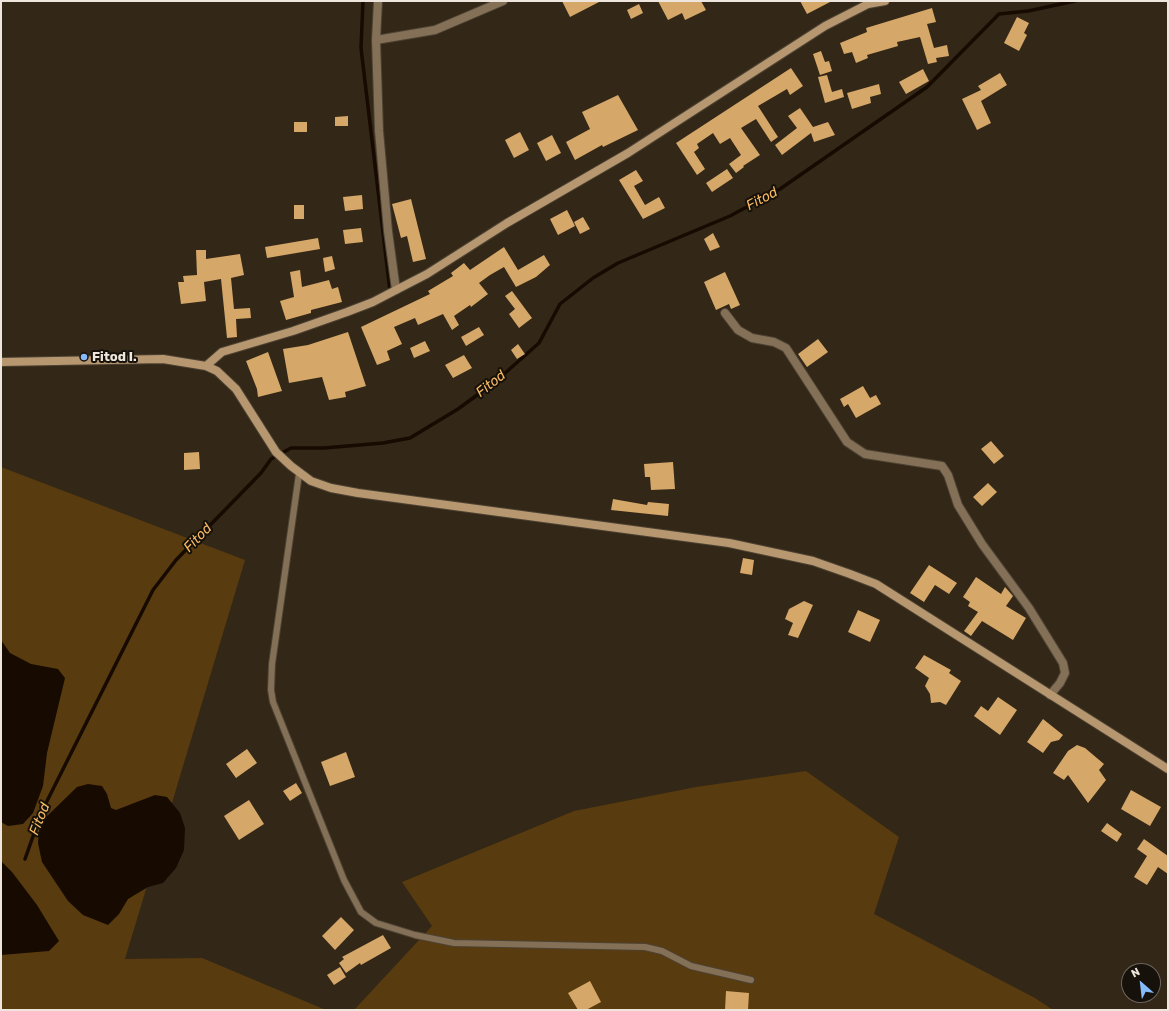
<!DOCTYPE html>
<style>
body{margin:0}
#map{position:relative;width:1169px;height:1011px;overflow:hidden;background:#332717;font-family:Rubik,sans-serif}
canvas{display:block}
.frame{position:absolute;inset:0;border:2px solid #eee6dc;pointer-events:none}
.north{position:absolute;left:1121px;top:963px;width:40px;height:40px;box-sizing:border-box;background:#16110a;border:1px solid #6c665e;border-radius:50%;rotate:332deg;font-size:11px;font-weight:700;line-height:16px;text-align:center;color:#eee6dc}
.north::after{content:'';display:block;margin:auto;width:14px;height:18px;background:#86bbfb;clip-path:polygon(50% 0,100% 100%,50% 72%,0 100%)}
</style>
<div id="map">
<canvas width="1169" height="1011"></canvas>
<div class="frame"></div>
<div class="north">N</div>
</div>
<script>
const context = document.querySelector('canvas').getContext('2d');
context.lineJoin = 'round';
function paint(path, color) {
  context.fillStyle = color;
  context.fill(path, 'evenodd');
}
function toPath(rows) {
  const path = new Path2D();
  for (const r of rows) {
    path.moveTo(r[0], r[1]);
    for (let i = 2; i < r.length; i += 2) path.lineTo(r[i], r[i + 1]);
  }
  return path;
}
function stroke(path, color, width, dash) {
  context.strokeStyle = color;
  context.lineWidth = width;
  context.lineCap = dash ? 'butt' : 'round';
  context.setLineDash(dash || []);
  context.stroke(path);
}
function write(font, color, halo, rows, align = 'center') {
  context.font = font + ' Rubik,sans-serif';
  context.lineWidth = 4;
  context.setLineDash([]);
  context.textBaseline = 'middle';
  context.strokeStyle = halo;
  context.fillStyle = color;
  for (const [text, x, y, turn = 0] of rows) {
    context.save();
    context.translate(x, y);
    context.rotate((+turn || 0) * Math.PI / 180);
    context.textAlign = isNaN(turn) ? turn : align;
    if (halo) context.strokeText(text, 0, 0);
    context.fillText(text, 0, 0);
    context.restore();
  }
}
paint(toPath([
 [1,467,245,560,125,959,202,958,326,1010,1,1010],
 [806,771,899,837,874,914,1035,998,1053,1010,354,1010,432,926,402,882,574,811,696,787]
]), '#583b0e');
paint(toPath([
 [1,640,10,653,31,664,58,669,65,678,47,753,43,786,33,813,23,824,8,826,1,822],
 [88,784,102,786,107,794,111,808,116,810,155,795,167,797,180,813,185,828,184,850,176,868,163,883,148,887,128,899,119,914,108,925,83,915,68,901,42,862,38,843,40,823,77,787],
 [1,861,12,872,37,905,59,941,49,951,1,955]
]), '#170a00');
stroke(toPath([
 [363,1,361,48,390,291],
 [25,859,42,811,153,590,176,560,261,473,271,459,291,448,324,448,383,443,410,438,458,409,495,382,539,343,560,304,593,278,618,263,730,216,780,189,927,87,999,14,1028,11,1075,1]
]), '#170a00', 3.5);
paint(toPath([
 [562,1,601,1,570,17],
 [658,1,701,1,706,10,685,20,682,13,668,20],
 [800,1,832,1,807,14],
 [639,4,643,13,631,19,627,10],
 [932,8,936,22,927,24,934,48,947,45,949,56,936,58,937,62,928,64,920,37,897,42,898,46,867,55,868,58,856,63,852,52,844,54,840,43,867,32,866,28],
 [1017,17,1029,23,1024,33,1027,35,1019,51,1004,43],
 [821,51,825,62,829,61,832,71,820,75,813,54],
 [791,68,803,86,790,95,787,89,758,106,778,137,771,142,756,119,741,128,760,155,743,166,744,167,736,173,729,164,741,155,730,138,720,144,713,133,697,144,699,148,694,152,705,169,697,175,676,143],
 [923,69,929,81,906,94,899,82],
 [1000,73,1007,85,981,101,991,123,977,130,962,99,981,90,978,86],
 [827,75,832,92,842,89,844,97,825,103,818,77],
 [879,84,881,94,870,97,871,103,852,109,847,93],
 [618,95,638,130,603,147,602,145,575,160,566,142,590,129,582,112],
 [800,108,813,127,828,122,835,135,814,142,811,133,782,155,775,145,797,128,788,116],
 [348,116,348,126,335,126,335,117],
 [294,122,307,122,307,132,294,132],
 [520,132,529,150,514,158,505,140],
 [552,135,561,153,546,161,537,143],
 [727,169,733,178,712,192,706,183],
 [636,170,643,181,634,186,645,205,659,197,665,208,643,219,619,180],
 [362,195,363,209,345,211,343,197],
 [411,199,426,259,413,262,407,236,401,238,392,204],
 [294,205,304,205,304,219,294,219],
 [567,210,575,226,558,235,550,219],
 [583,217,590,229,580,234,574,222],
 [361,228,363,242,345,244,343,230],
 [713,233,720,247,710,251,704,239],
 [318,238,320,249,267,258,265,247],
 [504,247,518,270,544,255,550,265,536,277,516,287,504,267,490,275,479,283,488,294,471,307,470,305,454,316,459,325,452,330,443,314,418,325,415,318,394,327,402,344,387,351,390,360,377,365,361,327,430,294,428,291,453,276,451,273,464,263,470,270],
 [196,250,206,250,206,259,240,254,244,275,231,278,234,309,250,308,251,318,236,319,237,337,227,338,221,279,204,282,206,301,181,304,178,282,184,282,183,276,197,275],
 [332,256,335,269,325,272,323,258],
 [300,270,302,287,329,280,332,289,338,287,342,302,311,310,311,313,286,320,280,301,294,297,290,272],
 [725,272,740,305,731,309,729,304,716,310,704,282],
 [512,291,532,318,519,328,509,314,515,309,505,296],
 [479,327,484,335,466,346,461,337],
 [348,332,366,386,345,392,346,397,329,400,322,377,289,383,283,349,308,345],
 [818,339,828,352,807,367,798,354],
 [425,341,430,351,414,358,410,348],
 [518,344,525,354,517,359,511,350],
 [268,352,282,391,258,397,257,389,246,361],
 [464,355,472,368,453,378,445,365],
 [863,386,870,398,876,395,881,404,856,418,848,404,844,407,840,399],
 [991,441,1004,456,994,464,981,449],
 [199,452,200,469,184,470,184,453],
 [673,462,675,489,651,490,650,477,645,477,644,464],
 [988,483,997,492,982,506,973,497],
 [613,499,647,505,648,502,669,504,668,516,611,510],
 [743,558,754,560,752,575,740,573],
 [929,565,957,583,949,594,935,585,924,602,910,593],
 [976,577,1001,594,1005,587,1013,596,1006,606,1026,618,1013,640,982,621,971,636,964,631,978,612,968,606,970,602,963,597],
 [804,601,813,605,798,638,788,635,793,623,785,619,789,609],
 [858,610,880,620,870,642,848,632],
 [924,655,951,670,949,673,961,681,946,705,940,702,931,703,930,694,925,686,929,678,915,668],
 [998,697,1017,710,1000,735,974,716,981,706,988,711],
 [1043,719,1063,735,1059,740,1051,742,1043,753,1027,742],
 [1077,745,1085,748,1104,764,1099,770,1106,780,1088,803,1068,775,1064,780,1053,773,1068,751],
 [247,749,257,763,236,778,226,764],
 [346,752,355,777,330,786,321,762],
 [296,783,302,793,290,801,283,791],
 [1131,790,1161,807,1150,826,1121,809],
 [249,800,264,824,239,840,224,816],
 [1107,823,1122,834,1117,842,1101,831],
 [1144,839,1168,856,1168,874,1158,867,1147,885,1134,877,1147,856,1137,849],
 [341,917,354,930,335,950,322,936],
 [383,935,391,948,361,965,360,963,346,973,339,963,344,959,342,957],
 [340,967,346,977,334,985,327,975],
 [590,981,601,1002,586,1010,578,1010,568,993],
 [726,991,749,993,748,1010,725,1010]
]), '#d5a769');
const lane = toPath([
 [299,474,272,664,271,690,273,702,344,880,361,912,376,923,415,935,454,943,645,947,662,951,691,966,751,980]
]);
const street = toPath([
 [378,1,376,40,379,131,388,231,396,290],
 [376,40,435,30,503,1],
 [725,313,738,330,752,338,774,342,786,348,847,442,865,454,942,466,948,475,958,505,982,544,1029,608,1063,663,1065,673,1060,683,1050,695]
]);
const secondary = toPath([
 [1,362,163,359,206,366,217,371,236,389,276,452,291,466,311,481,331,488,358,493,729,543,813,561,850,574,876,584,1168,769],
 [206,366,222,352,293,331,347,312,373,302,396,290,427,274,507,223,628,153,825,26,868,4,885,1]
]);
stroke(lane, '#4d4233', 8);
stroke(street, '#4d4233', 10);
stroke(secondary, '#4d4233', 10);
stroke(lane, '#837057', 6);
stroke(street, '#837057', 8);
stroke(secondary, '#b6976f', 8);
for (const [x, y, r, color] of [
 [84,357,4,"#86bbfb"]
]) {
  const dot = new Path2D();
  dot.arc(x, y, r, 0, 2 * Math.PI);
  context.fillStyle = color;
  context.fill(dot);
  stroke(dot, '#16110a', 1.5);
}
write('bold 13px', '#eee6dc', '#16110a', [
 ["Fitod I.",92,357]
], 'left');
write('italic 14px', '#f9bb64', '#16110a', [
 ["Fitod",762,199,-28],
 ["Fitod",491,384,-39],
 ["Fitod",198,538,-46],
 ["Fitod",40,819,-68]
]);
</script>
